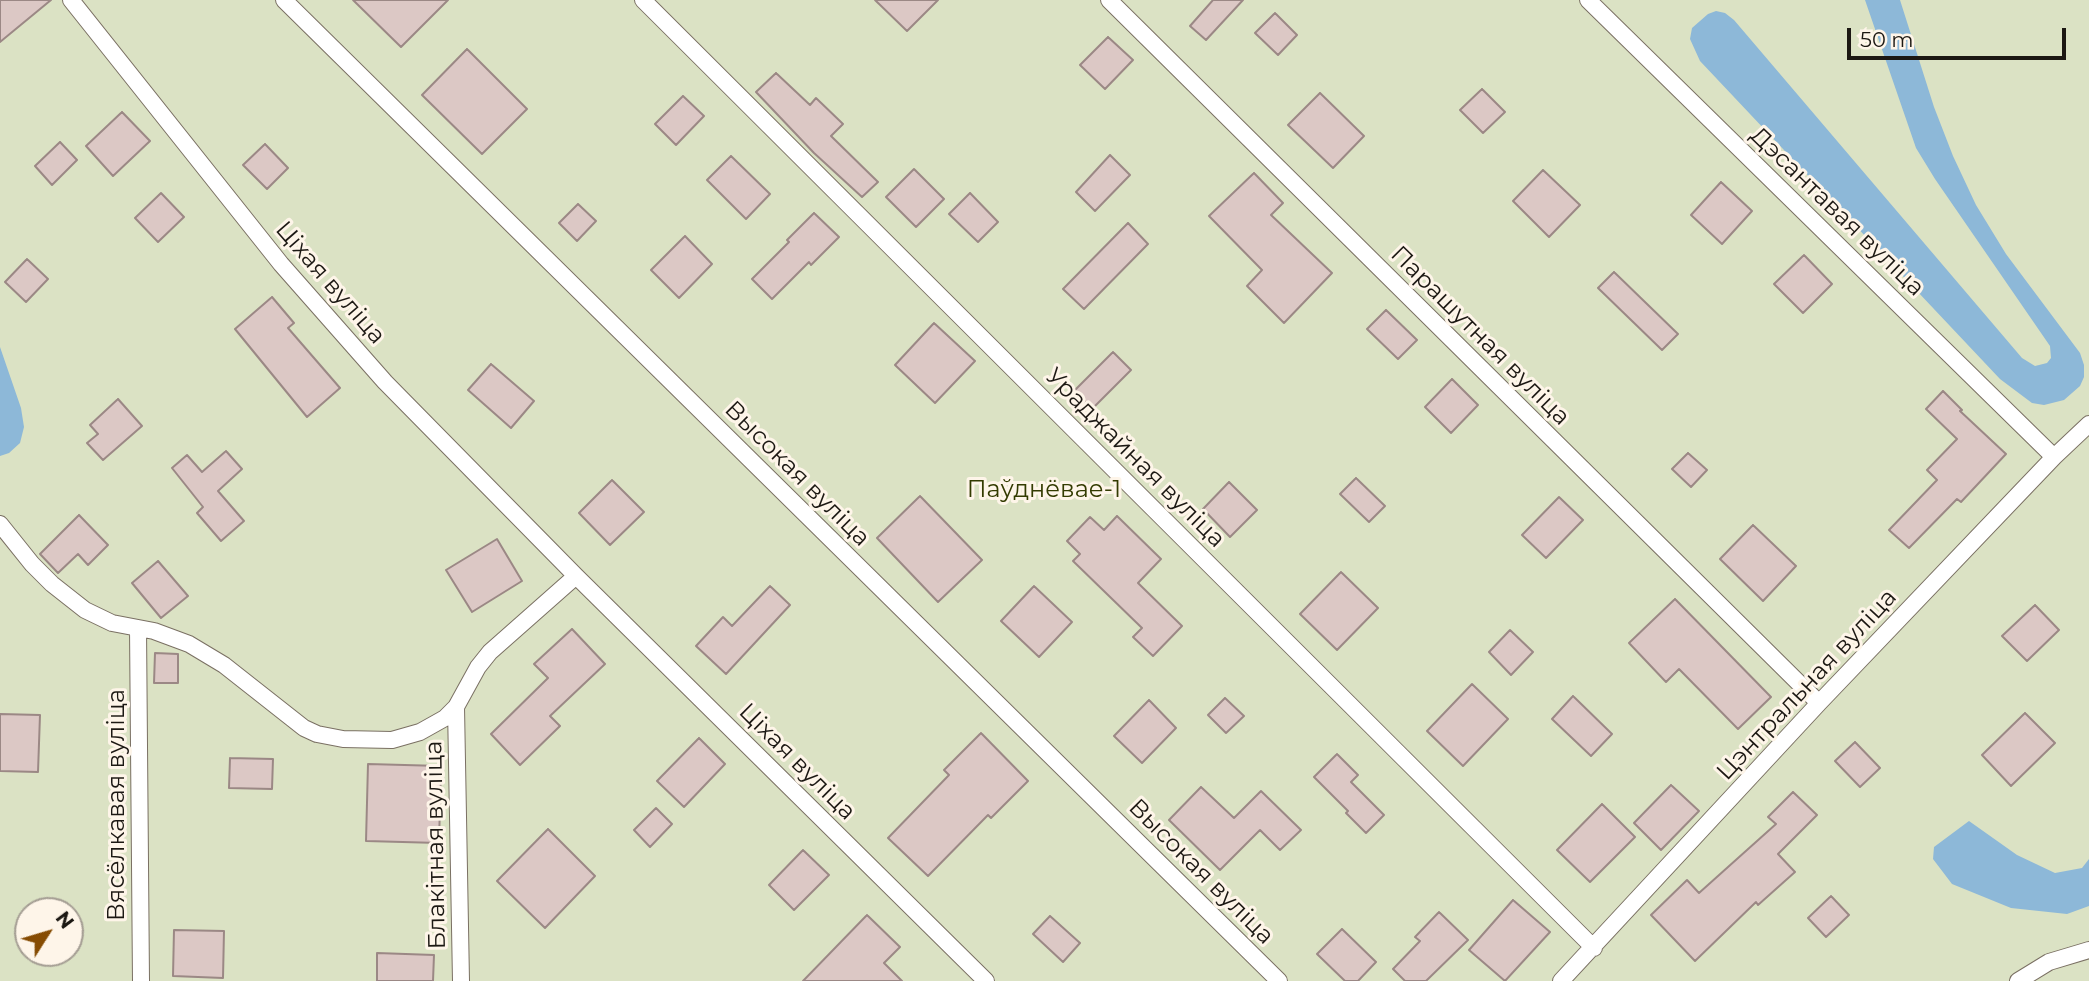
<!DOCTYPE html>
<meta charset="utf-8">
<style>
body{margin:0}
#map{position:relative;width:2089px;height:981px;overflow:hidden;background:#fef5e9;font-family:Montserrat,sans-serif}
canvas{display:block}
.north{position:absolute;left:14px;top:897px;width:70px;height:70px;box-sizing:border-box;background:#fef5e9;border:2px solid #a49d93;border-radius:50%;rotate:53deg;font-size:19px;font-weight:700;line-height:28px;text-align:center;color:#1c1813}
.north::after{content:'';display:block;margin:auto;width:24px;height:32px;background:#864c03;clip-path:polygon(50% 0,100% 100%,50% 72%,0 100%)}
.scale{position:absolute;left:1847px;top:28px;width:219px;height:32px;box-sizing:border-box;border:4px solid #1c1813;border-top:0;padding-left:9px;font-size:21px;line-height:24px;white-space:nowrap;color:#1c1813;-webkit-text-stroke:5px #fef5e9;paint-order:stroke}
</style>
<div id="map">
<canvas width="2089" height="981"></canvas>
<div class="north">N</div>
<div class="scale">50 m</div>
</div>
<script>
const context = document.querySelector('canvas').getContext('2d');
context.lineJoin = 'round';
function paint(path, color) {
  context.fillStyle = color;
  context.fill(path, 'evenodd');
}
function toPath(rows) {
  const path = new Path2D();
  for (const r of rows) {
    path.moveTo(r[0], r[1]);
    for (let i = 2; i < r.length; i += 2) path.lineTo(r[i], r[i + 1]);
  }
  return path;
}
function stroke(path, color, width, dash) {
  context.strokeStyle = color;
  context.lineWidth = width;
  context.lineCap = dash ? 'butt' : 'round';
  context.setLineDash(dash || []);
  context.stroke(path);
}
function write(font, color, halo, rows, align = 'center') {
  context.font = font + ' Montserrat,sans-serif';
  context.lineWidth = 6;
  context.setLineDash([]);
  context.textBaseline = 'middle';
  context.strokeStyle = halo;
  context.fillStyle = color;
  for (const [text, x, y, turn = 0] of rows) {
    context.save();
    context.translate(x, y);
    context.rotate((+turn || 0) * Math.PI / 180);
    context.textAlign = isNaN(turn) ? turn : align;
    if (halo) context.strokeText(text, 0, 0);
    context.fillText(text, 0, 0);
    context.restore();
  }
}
paint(toPath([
 [0,0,2089,0,2089,981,0,981],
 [28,911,70,911,70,953,28,953]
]), '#dbe2c4');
paint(toPath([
 [1865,0,1900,0,1934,107,1953,156,1976,205,2006,254,2080,353,2084,365,2084,377,2080,386,2064,400,2044,405,2032,403,2000,379,1700,61,1690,39,1692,28,1708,14,1716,11,1725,13,1734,20,2022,358,2035,366,2047,363,2051,358,2050,346,1935,179,1916,148],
 [0,347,21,408,24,427,20,443,9,453,0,456],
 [1969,821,2017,855,2055,873,2082,868,2089,859,2089,906,2067,914,2011,908,1952,884,1933,859,1934,847]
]), '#8db8d8');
const building = toPath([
 [0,0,51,0,0,42,0,0],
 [353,0,448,0,401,47,353,0],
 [875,0,938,0,907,31,875,0],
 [1213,0,1243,0,1206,40,1190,26,1213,0],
 [1275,13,1297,35,1278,55,1255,33,1275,13],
 [1108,37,1133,60,1105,89,1080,65,1108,37],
 [467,49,527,109,482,154,422,95,467,49],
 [776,73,810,105,816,98,843,124,831,136,878,182,862,197,814,153,756,92,776,73],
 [1482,89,1505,112,1483,133,1460,110,1482,89],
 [1320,93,1364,136,1333,168,1288,125,1320,93],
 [683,96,704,116,676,145,655,124,683,96],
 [122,112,150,141,113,176,86,146,122,112],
 [60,142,77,160,52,185,35,166,60,142],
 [265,144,288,168,267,189,243,165,265,144],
 [1110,155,1130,175,1095,211,1076,192,1110,155],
 [731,156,770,194,746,219,707,180,731,156],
 [914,169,944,199,916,227,886,197,914,169],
 [1543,170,1580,205,1549,237,1513,201,1543,170],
 [1254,173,1283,203,1271,215,1332,273,1284,323,1247,286,1262,270,1209,216,1254,173],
 [1721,182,1752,211,1722,244,1691,215,1721,182],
 [161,193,184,217,158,242,135,218,161,193],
 [970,193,998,222,978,242,949,214,970,193],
 [578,204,596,221,577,241,559,223,578,204],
 [814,213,839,237,811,265,809,262,772,299,752,279,789,242,787,240,814,213],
 [1128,223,1148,244,1084,309,1063,289,1128,223],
 [685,236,712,264,679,298,651,270,685,236],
 [1804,255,1832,284,1803,313,1774,284,1804,255],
 [27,259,48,279,26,302,5,282,27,259],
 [1614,272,1678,334,1662,350,1598,288,1614,272],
 [272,297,294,323,288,328,340,388,307,417,235,329,272,297],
 [1386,310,1417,340,1398,359,1367,329,1386,310],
 [934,323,975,361,935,403,895,365,934,323],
 [1113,352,1131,370,1092,409,1074,391,1113,352],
 [491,364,534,401,511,428,468,390,491,364],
 [1452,379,1478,405,1451,433,1425,407,1452,379],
 [1943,391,1962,410,1960,411,2006,454,1961,502,1957,499,1909,548,1889,530,1937,480,1927,470,1957,439,1926,409,1943,391],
 [118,399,142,426,103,460,87,443,98,434,90,425,118,399],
 [226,451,242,469,218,491,244,521,221,541,197,513,203,507,172,468,187,455,202,472,226,451],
 [1688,453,1707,470,1691,487,1672,469,1688,453],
 [1356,478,1385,506,1369,522,1340,494,1356,478],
 [612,480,644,512,610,545,579,513,612,480],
 [1229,482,1257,510,1230,537,1203,509,1229,482],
 [920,496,982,560,938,602,877,538,920,496],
 [1559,497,1583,520,1546,558,1522,535,1559,497],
 [79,515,108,545,88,565,78,554,58,573,40,554,79,515],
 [1117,516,1161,559,1138,583,1182,626,1153,656,1133,637,1142,628,1073,561,1080,554,1067,541,1090,517,1104,530,1117,516],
 [1753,525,1796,566,1763,601,1720,559,1753,525],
 [497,539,522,581,472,612,446,570,497,539],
 [158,561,188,596,161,618,132,583,158,561],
 [1341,572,1378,608,1337,650,1300,614,1341,572],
 [770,586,790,605,726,674,696,646,723,617,732,626,770,586],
 [1034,586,1072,622,1039,657,1001,621,1034,586],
 [1675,599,1771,697,1738,729,1679,669,1666,682,1629,643,1675,599],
 [2035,605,2059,630,2027,661,2002,636,2035,605],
 [572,629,605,664,550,716,560,726,520,765,491,734,548,678,534,664,572,629],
 [1510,630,1533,652,1511,675,1489,652,1510,630],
 [155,653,178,654,178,683,154,683,155,653],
 [1472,684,1508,719,1463,766,1427,731,1472,684],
 [1573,696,1612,734,1591,756,1552,719,1573,696],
 [1225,698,1244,716,1226,733,1208,715,1225,698],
 [1149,700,1176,728,1142,763,1114,736,1149,700],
 [2025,713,2055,743,2011,786,1982,755,2025,713],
 [0,714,40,715,38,772,0,771,0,714],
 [981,733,1028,781,991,818,988,815,928,876,888,838,949,775,944,770,981,733],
 [699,738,725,764,684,807,657,781,699,738],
 [1855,742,1880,768,1860,787,1835,761,1855,742],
 [1337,754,1358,775,1351,782,1384,815,1366,833,1346,813,1348,811,1314,777,1337,754],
 [230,758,273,759,272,789,229,788,230,758],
 [368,764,441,766,439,843,366,841,368,764],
 [1671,785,1699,811,1661,850,1634,823,1671,785],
 [1201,787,1234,818,1261,791,1301,830,1280,850,1260,830,1220,870,1169,820,1201,787],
 [1793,792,1817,815,1778,854,1795,872,1758,905,1756,902,1695,961,1651,915,1687,880,1699,893,1776,824,1768,817,1793,792],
 [1602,804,1635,837,1590,882,1557,850,1602,804],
 [656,808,672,824,650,847,634,830,656,808],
 [548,829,595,876,545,928,497,881,548,829],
 [803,850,829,875,794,910,769,885,803,850],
 [1831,896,1849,915,1826,937,1808,918,1831,896],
 [1513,900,1550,932,1505,981,1469,950,1513,900],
 [1439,912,1468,940,1426,981,1405,981,1393,969,1420,941,1415,937,1439,912],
 [867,915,900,947,884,963,902,981,803,981,867,915],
 [1050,916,1080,943,1063,962,1033,934,1050,916],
 [1342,929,1376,962,1358,981,1345,981,1317,954,1342,929],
 [174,930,224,931,223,978,173,976,174,930],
 [377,953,434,955,433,981,377,981,377,953]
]);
paint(building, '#dcc8c5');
stroke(building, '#9b8885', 2);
const service = toPath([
 [71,0,281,264,385,382,576,576,986,981],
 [284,0,1279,981],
 [643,0,1594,948],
 [1109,0,1819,703],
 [1588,0,2054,457],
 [0,524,32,564,52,584,85,610,112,623,154,631,189,644,224,665,304,728,317,734,343,739,392,740,420,732,445,718,456,707,478,667,490,652,576,576],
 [138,628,141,981],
 [456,707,461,981],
 [1561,981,1819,703,2054,457,2089,424],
 [2018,981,2049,962,2089,950]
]);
stroke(service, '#7a7063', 18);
stroke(service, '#fff', 16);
write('24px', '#1c1813', '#fef5e9', [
 ["Дэсантавая вуліца",1837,212,44],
 ["Ціхая вуліца",330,283,49],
 ["Парашутная вуліца",1480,336,45],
 ["Ураджайная вуліца",1135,458,45],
 ["Высокая вуліца",797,474,45],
 ["Цэнтральная вуліца",1807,685,-47],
 ["Ціхая вуліца",797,762,45],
 ["Вясёлкавая вуліца",117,805,-90],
 ["Блакітная вуліца",436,845,-91],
 ["Высокая вуліца",1201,872,45]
]);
write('24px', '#333b01', '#fef5e9', [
 ["Паўднёвае-1",1044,490]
]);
</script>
